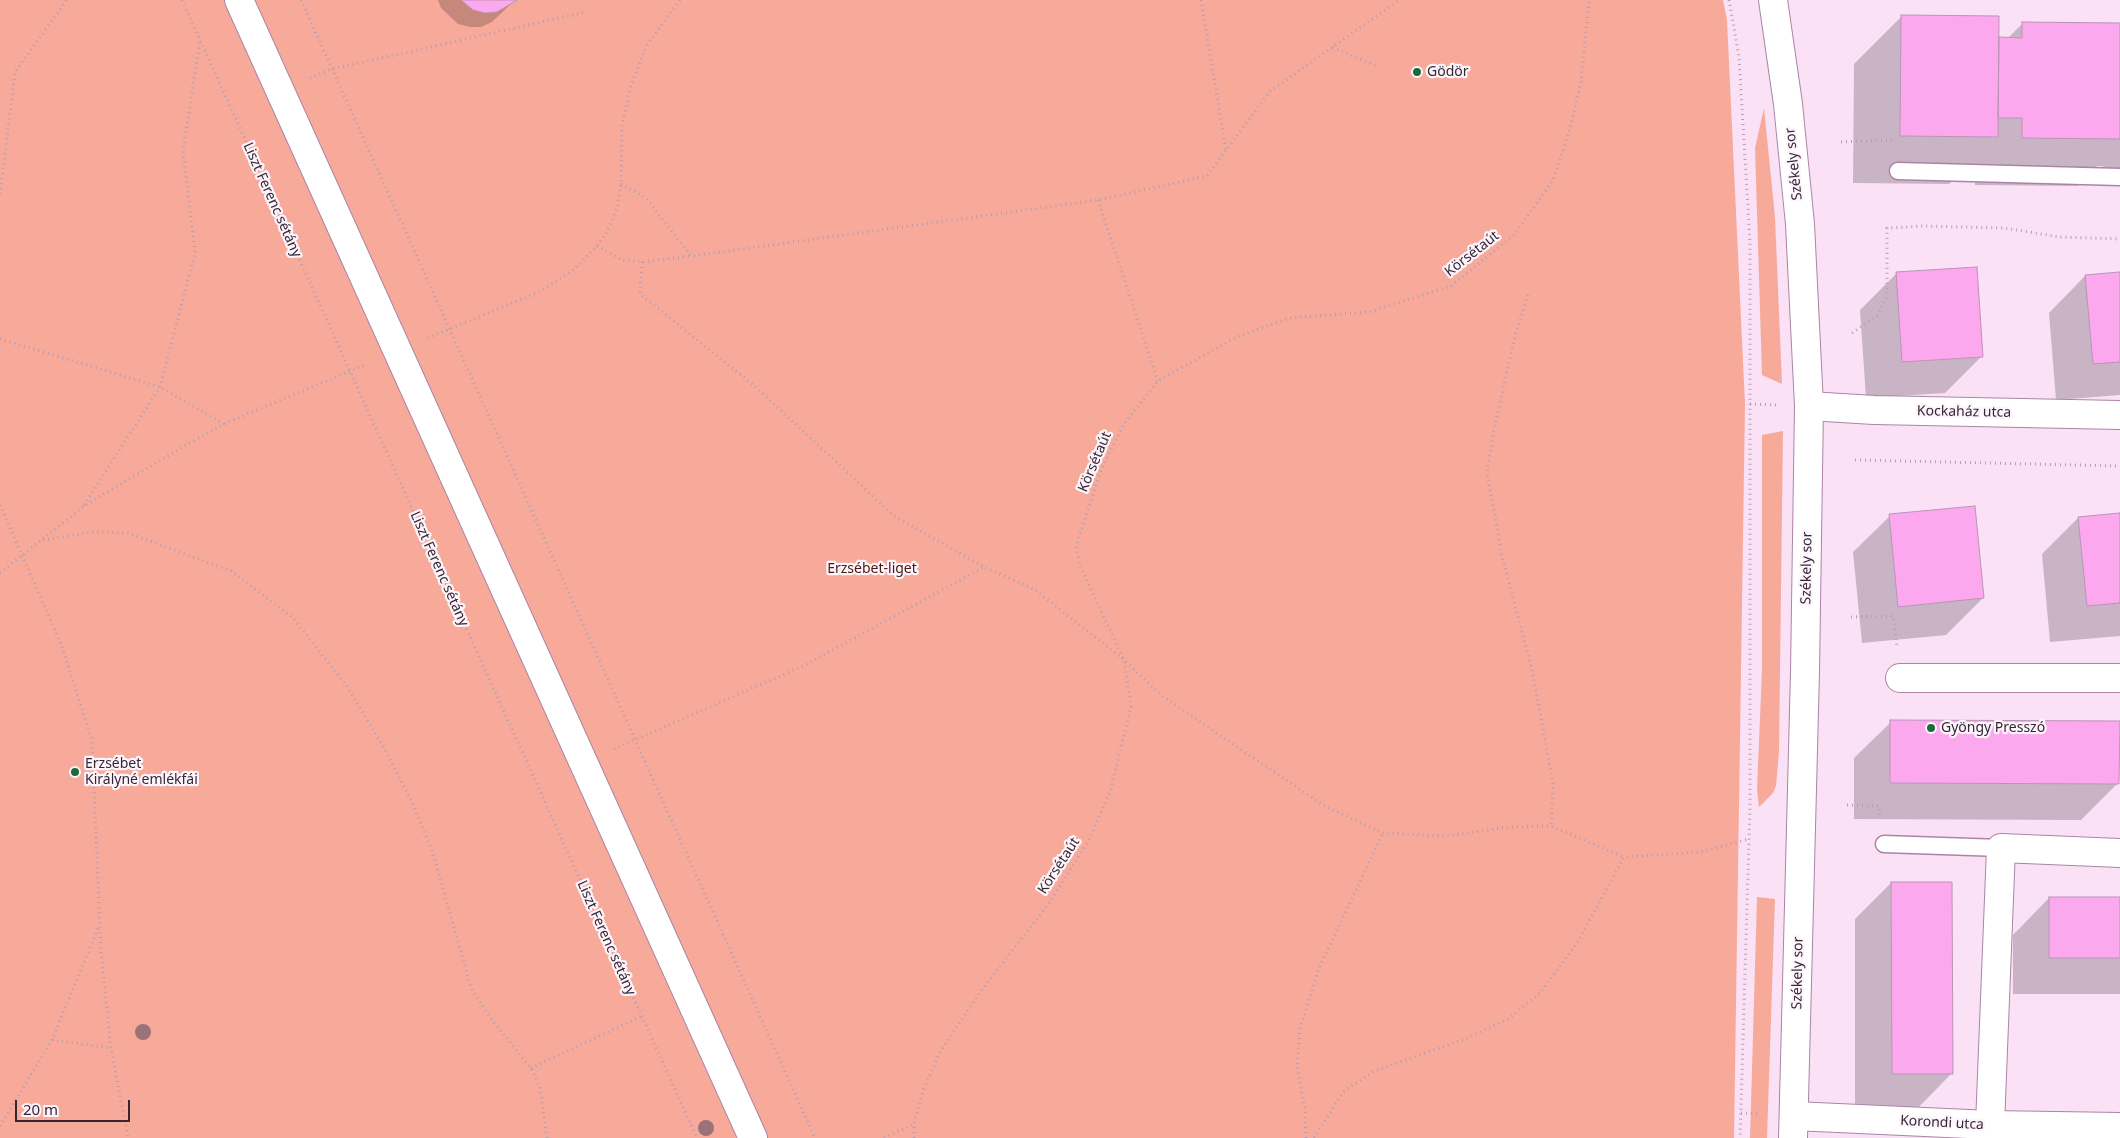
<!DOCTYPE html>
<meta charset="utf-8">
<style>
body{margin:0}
#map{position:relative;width:2120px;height:1138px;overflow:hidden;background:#fbe1f6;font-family:"Noto Sans",sans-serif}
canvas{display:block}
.scale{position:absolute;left:15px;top:1100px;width:115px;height:22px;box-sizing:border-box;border:2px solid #362634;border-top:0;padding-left:6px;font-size:15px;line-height:18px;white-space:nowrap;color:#362634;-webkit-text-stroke:4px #fdf5fc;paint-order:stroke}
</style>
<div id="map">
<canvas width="2120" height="1138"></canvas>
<div class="scale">20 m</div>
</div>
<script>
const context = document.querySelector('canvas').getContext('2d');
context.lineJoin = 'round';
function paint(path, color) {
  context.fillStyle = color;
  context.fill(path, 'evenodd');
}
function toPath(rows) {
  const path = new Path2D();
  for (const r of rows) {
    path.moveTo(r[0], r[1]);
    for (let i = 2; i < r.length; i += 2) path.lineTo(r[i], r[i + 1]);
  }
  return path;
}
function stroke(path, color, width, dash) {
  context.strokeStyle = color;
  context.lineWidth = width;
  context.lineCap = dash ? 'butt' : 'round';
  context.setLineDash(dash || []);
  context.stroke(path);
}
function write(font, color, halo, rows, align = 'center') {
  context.font = font + ' "Noto Sans",sans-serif';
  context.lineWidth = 4.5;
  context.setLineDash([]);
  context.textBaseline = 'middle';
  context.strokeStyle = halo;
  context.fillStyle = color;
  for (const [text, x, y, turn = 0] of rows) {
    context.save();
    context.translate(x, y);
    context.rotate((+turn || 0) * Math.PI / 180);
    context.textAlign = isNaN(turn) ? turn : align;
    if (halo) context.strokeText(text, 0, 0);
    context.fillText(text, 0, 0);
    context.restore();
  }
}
paint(toPath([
 [0,0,1723,0,1727,20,1745,404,1734,1138,0,1138],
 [1764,108,1775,217,1782,384,1762,375,1755,148],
 [1783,431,1779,751,1776,786,1773,793,1759,807,1757,790,1762,670,1762,435],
 [1757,897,1775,899,1767,1138,1750,1138]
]), '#f7aa9a');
paint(toPath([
 [438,0,515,0,492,22,481,27,470,27,458,24,441,8],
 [1901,17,1998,39,2007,39,2023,23,2120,24,2120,186,2103,186,2103,166,2097,166,2078,186,1975,185,1975,165,1968,165,1949,184,1853,183,1854,64],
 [2120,273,2120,395,2056,400,2049,313,2085,276],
 [1896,274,1982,356,1945,393,1866,398,1860,310],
 [2120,514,2120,636,2050,642,2042,554,2078,518],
 [1890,516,1983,598,1946,635,1862,643,1853,552],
 [1891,722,2118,783,2081,820,1854,819,1854,758],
 [1891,883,1951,1074,1915,1111,1855,1110,1855,919],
 [2049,898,2120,898,2120,994,2013,994,2013,935]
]), '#0003');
const building = toPath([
 [461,0,517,0,497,12,485,13,473,10,461,0],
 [1901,15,1999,16,1998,137,1900,136,1901,15],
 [2022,22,2120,23,2120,139,2022,138,2022,118,1998,118,1999,37,2022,38,2022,22],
 [1977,267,1983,357,1902,362,1896,272,1977,267],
 [2120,272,2120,362,2093,364,2085,275,2120,272],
 [1975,506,1984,598,1898,607,1889,514,1975,506],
 [2120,513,2120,603,2087,606,2078,517,2120,513],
 [1890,720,2120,721,2119,784,1890,783,1890,720],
 [1891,882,1952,882,1953,1074,1892,1074,1891,882],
 [2049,897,2120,897,2120,958,2049,958,2049,897]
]);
paint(building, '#fca8ef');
stroke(building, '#bb93b4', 1);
const lane = toPath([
 [1898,171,2120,177],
 [1884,844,2001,848]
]);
const street = toPath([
 [239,0,753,1138],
 [1809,406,1874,410,2120,415],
 [1900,678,2120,678],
 [1794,1116,1990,1125,2120,1127],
 [1990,1125,2001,848,2120,853]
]);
const secondary = toPath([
 [1773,0,1788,104,1800,224,1809,406,1805,672,1793,1138]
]);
stroke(lane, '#ab84a5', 19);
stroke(street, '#ab84a5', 30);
stroke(secondary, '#ab84a5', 30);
stroke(toPath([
 [182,0,697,1138],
 [301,0,815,1138],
 [1201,0,1226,150],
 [1729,0,1739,57,1750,242,1750,808,1740,1138],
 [1333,47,1378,67],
 [310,78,332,69,586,12],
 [1841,142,1893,140,1893,143],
 [621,184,646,198,691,256,1098,200,1207,176,1269,92,1399,0],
 [0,194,15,72,67,0],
 [1098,200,1158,381],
 [597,246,622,260,642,262,690,256],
 [642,262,640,294,757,388,894,516,984,567,1034,589,1124,660,1162,696,1323,805,1383,833,1445,836,1509,827,1551,826,1624,857],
 [1528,295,1515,336,1494,429,1487,472,1502,556,1532,670,1553,783,1551,826],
 [1852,333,1877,316,1887,297,1887,228,1924,226,2004,228,2060,237,2120,239],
 [428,338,541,291,573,270,597,246,606,234,617,208,621,184,622,126,630,88,647,45,680,0],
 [0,339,160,387,224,424],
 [1750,404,1776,405],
 [1855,460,2120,466],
 [0,505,61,644,92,740,101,952,111,1048,128,1138],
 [84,505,160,387,195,253,183,151,200,40],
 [43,540,92,532,128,533,231,571,293,618,347,686,385,750,412,802,433,853,471,988,492,1020,531,1068,540,1087,547,1138],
 [0,573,84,506,186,445,224,424,367,364],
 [1851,617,1893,616,1897,646],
 [614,749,805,665,984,567],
 [1847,805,1879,806,1880,815],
 [52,1040,111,1048],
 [531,1068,642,1016],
 [1741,1113,1761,1114],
 [0,1126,52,1040,99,926],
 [884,1138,914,1124],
 [914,1138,914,1124,923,1091,940,1052,978,995,1049,903,1089,840,1110,792,1131,707,1124,660,1080,566,1076,546,1101,470,1124,424,1158,381,1238,336,1290,318,1369,312,1451,286,1514,235,1553,180,1570,129,1581,82,1589,0],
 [1306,1138,1305,1109,1297,1066,1300,1029,1319,968,1383,833],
 [1314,1138,1343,1092,1374,1071,1465,1039,1508,1019,1541,992,1579,940,1624,857,1700,852,1749,839]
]), '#b49eb0', 3, [1, 4]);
stroke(lane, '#fff', 16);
stroke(street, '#fff', 28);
stroke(secondary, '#fff', 28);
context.fillStyle = '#9a7277';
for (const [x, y] of [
 [143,1032],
 [706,1128]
]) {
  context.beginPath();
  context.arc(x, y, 8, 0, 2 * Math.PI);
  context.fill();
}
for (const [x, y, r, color] of [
 [1417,72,5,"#1b6a3a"],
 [1931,728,5,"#1b6a3a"],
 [75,772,5,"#1b6a3a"]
]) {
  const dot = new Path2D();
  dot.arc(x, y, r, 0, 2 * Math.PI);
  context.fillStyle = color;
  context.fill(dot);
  stroke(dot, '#fdf5fc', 2);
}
write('14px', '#362634', '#fdf5fc', [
 ["Gödör",1427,72],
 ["Gyöngy Presszó",1941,728],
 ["Erzsébet",85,764],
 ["Királyné emlékfái",85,780]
], 'left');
write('14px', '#362634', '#fdf5fc', [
 ["Székely sor",1794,164,-96],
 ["Liszt Ferenc sétány",272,200,66],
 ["Körsétaút",1472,254,-38],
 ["Kockaház utca",1964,412,1],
 ["Körsétaút",1095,462,-67],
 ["Székely sor",1807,568,-89],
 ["Liszt Ferenc sétány",439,569,66],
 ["Körsétaút",1059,866,-57],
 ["Liszt Ferenc sétány",606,938,66],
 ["Székely sor",1798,973,-89],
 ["Korondi utca",1942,1123,3]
]);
write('14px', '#4a180f', '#fdf5fc', [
 ["Erzsébet-liget",872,569]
]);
</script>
